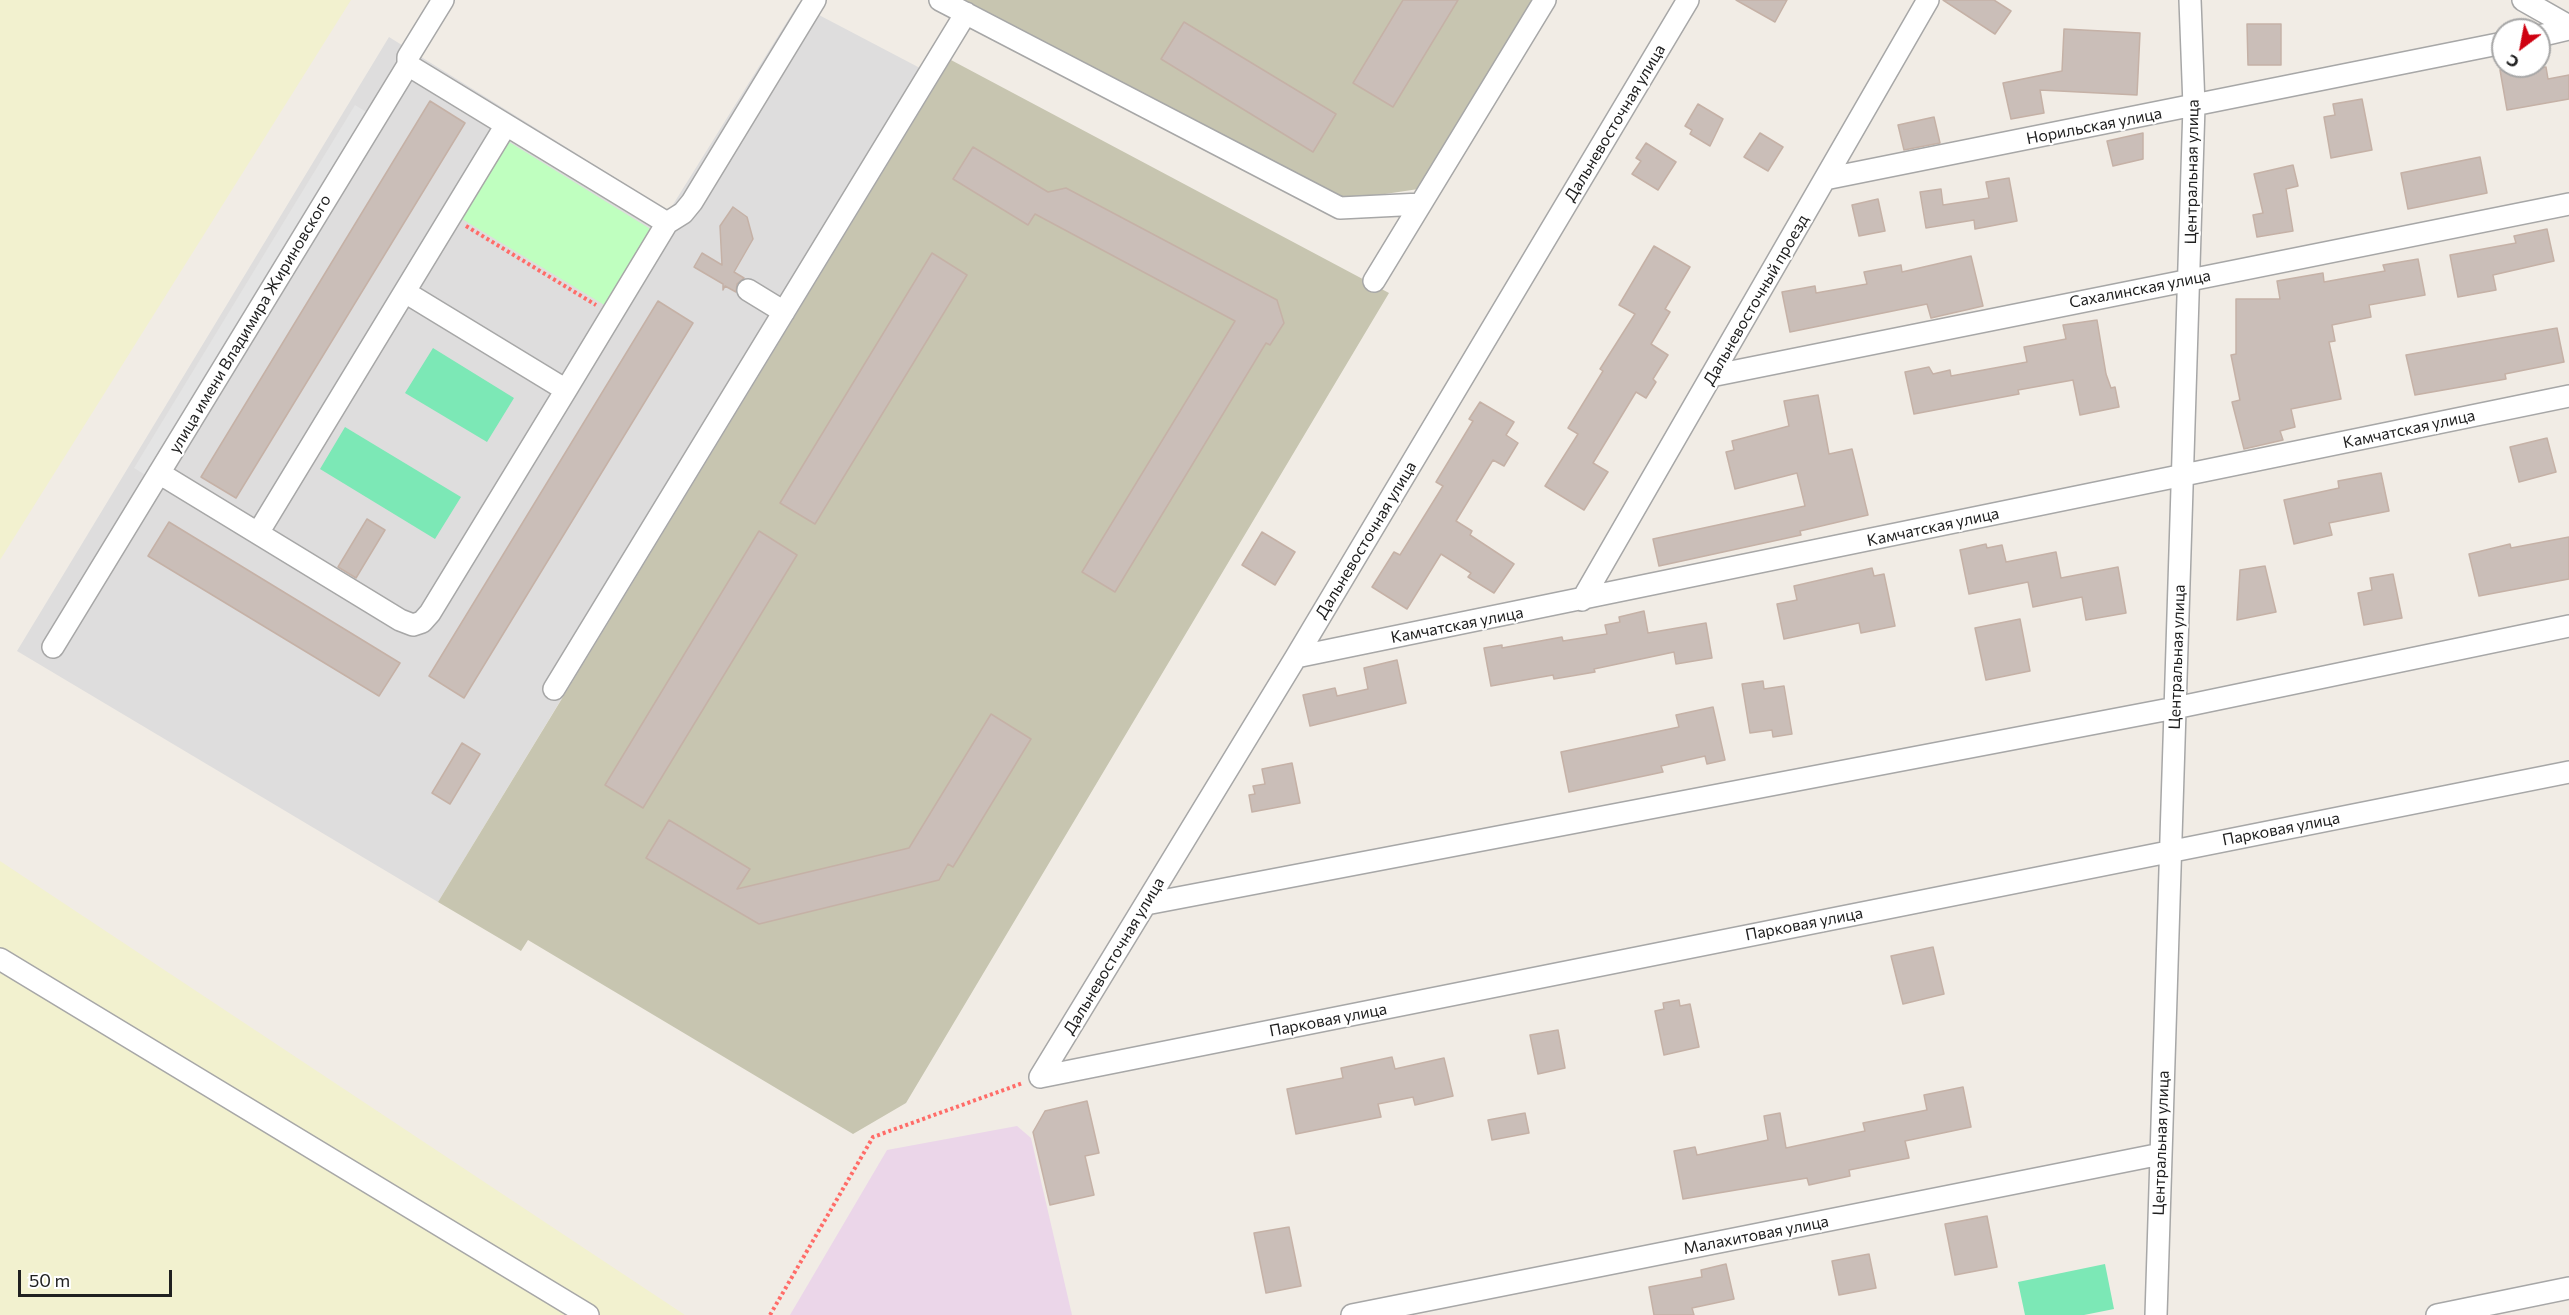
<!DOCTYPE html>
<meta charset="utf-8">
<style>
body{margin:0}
#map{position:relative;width:2569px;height:1315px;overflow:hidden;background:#f1ece5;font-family:Commissioner,sans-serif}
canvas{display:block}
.north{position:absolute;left:2491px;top:18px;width:60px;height:60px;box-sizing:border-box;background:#fff;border:2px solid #a6a6a6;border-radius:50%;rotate:212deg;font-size:16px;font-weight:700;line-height:24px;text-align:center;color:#202020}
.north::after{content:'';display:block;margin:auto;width:21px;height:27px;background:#cf0010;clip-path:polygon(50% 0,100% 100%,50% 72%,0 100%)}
.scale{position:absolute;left:18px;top:1270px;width:154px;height:27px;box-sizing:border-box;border:3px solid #202020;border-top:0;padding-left:8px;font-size:18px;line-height:21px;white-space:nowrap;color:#202020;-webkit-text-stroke:4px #fff;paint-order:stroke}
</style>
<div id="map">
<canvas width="2569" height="1315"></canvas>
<div class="north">С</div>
<div class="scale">50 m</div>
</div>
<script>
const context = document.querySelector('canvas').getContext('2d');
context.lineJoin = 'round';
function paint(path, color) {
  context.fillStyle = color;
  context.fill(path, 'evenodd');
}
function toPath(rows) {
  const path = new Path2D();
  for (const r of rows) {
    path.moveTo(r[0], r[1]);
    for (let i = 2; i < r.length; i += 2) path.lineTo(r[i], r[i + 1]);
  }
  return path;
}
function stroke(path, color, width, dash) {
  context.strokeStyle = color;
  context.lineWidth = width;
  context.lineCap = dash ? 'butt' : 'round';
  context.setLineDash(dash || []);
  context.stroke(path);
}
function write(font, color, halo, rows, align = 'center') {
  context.font = font + ' Commissioner,sans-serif';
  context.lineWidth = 4.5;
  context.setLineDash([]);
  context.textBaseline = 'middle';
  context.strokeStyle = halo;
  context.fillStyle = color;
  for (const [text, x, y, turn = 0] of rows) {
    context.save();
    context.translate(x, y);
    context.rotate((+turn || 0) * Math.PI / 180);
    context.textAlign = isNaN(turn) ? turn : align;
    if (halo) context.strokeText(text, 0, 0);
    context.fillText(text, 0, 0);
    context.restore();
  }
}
paint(toPath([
 [798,4,939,78,438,902,17,651,389,37,669,211]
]), '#dedddd');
paint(toPath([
 [1017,1126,1031,1138,1072,1315,790,1315,887,1150]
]), '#ebd6e9');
paint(toPath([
 [959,0,1539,0,1425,188,1345,200],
 [951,60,1389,293,906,1103,853,1134,528,940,521,951,438,902]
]), '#c7c5b0');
paint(toPath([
 [0,0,351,0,0,560],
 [0,861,685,1315,0,1315]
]), '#f2f1cf');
paint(toPath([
 [509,142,652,230,606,306,462,219]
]), '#bfffbf');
paint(toPath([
 [433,348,514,398,487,442,405,393],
 [345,427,461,497,435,539,320,469],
 [2105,1264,2114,1309,2084,1315,2025,1315,2018,1282]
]), '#7ce8b6');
paint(toPath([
 [355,105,368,113,147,476,134,468]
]), '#e4e4e4');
const building = toPath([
 [1403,0,1458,0,1393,107,1353,83,1403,0],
 [1736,0,1787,0,1775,22,1736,0],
 [1943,0,1994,0,2011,11,1995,34,1943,0],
 [1184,22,1336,114,1313,152,1161,59,1184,22],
 [2247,24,2281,24,2281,65,2248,65,2247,24],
 [2064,29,2140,33,2137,95,2040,90,2044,113,2011,119,2003,83,2062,71,2064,29],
 [2526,66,2527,70,2546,67,2548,79,2569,75,2569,99,2507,110,2500,70,2526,66],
 [2362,99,2372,150,2331,158,2324,117,2335,115,2333,104,2362,99],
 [430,101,465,123,236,498,201,477,430,101],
 [1698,104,1723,119,1710,146,1690,134,1692,130,1685,126,1698,104],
 [1934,117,1940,143,1904,150,1898,125,1934,117],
 [1760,133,1783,147,1768,171,1744,157,1760,133],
 [2143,133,2143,159,2113,166,2107,141,2143,133],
 [1646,143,1676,162,1658,190,1632,174,1641,161,1636,158,1646,143],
 [973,147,1048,192,1066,188,1277,300,1284,323,1270,345,1266,343,1115,592,1082,572,1235,321,1035,214,1028,225,953,179,973,147],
 [2480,157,2487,193,2408,209,2401,173,2480,157],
 [2293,165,2298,186,2286,189,2293,231,2257,237,2253,215,2263,213,2254,174,2293,165],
 [2009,178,2017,221,1975,229,1974,220,1926,228,1920,192,1941,189,1943,205,1989,198,1986,182,2009,178],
 [1878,199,1885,231,1859,236,1852,205,1878,199],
 [733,207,747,217,753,239,734,272,744,278,737,284,736,292,725,286,723,290,723,284,694,267,702,253,722,265,720,226,733,207],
 [2547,229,2554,261,2493,275,2496,290,2458,297,2450,255,2516,243,2514,236,2547,229],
 [1654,246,1690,267,1665,309,1670,312,1651,344,1668,355,1653,379,1656,382,1646,398,1636,392,1593,463,1608,472,1584,510,1545,486,1578,434,1568,428,1603,371,1600,369,1635,314,1619,305,1654,246],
 [932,253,967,275,815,524,780,503,932,253],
 [1971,256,1983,306,1931,318,1927,304,1790,332,1782,292,1815,286,1816,293,1867,284,1864,272,1901,265,1902,272,1971,256],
 [2418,259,2425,295,2369,305,2371,317,2332,325,2335,341,2329,342,2341,399,2291,409,2295,427,2280,431,2283,440,2244,449,2232,402,2240,400,2231,355,2236,354,2236,299,2280,299,2277,281,2323,273,2324,282,2385,271,2383,265,2418,259],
 [658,301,693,323,464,698,429,676,658,301],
 [2097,320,2106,374,2111,388,2115,387,2119,407,2080,415,2073,380,2018,390,2019,394,1914,414,1905,372,1929,367,1933,374,1950,370,1951,376,2027,362,2024,347,2066,339,2063,325,2097,320],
 [2557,328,2564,362,2505,374,2506,379,2415,395,2406,355,2557,328],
 [1818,395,1829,454,1852,449,1868,515,1800,531,1801,535,1659,566,1653,539,1805,506,1797,473,1735,489,1726,452,1734,450,1732,441,1789,426,1784,401,1818,395],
 [1480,402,1514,422,1506,435,1518,443,1504,466,1493,460,1456,521,1472,531,1470,535,1514,564,1494,593,1468,577,1471,573,1441,554,1407,609,1372,587,1394,552,1400,555,1443,486,1436,482,1473,421,1469,419,1480,402],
 [2547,438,2556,472,2519,482,2510,447,2547,438],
 [2381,473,2389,511,2329,523,2332,535,2294,544,2284,500,2339,488,2338,481,2381,473],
 [367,519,385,530,356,578,338,567,367,519],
 [169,522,400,663,379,696,148,556,169,522],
 [759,531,797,555,643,808,605,785,759,531],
 [1262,532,1295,552,1275,585,1242,565,1262,532],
 [2569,537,2569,579,2479,596,2469,554,2510,544,2511,548,2569,537],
 [1986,544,1987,548,2002,545,2006,562,2056,552,2061,578,2118,567,2126,613,2086,620,2082,597,2033,607,2028,582,1969,594,1960,550,1986,544],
 [2265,566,2276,612,2237,620,2240,570,2265,566],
 [1872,568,1874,576,1884,574,1895,626,1861,633,1859,623,1784,639,1777,604,1797,600,1794,586,1872,568],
 [2393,574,2402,618,2364,625,2358,593,2372,590,2370,578,2393,574],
 [1644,611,1648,633,1706,623,1712,658,1676,664,1674,652,1594,669,1595,672,1554,679,1553,675,1491,686,1484,648,1502,645,1502,648,1562,637,1563,641,1607,634,1605,625,1620,622,1619,617,1644,611],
 [2020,619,2030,671,1986,680,1975,628,2020,619],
 [1397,660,1406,703,1310,726,1303,695,1335,688,1337,696,1368,689,1364,668,1397,660],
 [1763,681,1764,689,1784,686,1792,734,1773,737,1772,730,1750,733,1742,684,1763,681],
 [1713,707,1725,760,1707,764,1705,756,1661,766,1663,772,1569,792,1561,752,1679,727,1676,715,1713,707],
 [991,714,1031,739,953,867,948,864,939,880,759,924,646,858,669,820,750,869,737,889,909,848,991,714],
 [462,743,480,754,450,804,432,793,462,743],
 [1292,763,1300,803,1252,812,1249,795,1255,794,1253,786,1265,784,1262,769,1292,763],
 [1933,947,1944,994,1903,1004,1891,956,1933,947],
 [1679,1000,1680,1006,1690,1004,1699,1047,1664,1055,1655,1011,1664,1009,1663,1003,1679,1000],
 [1558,1030,1565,1068,1538,1074,1530,1035,1558,1030],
 [1392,1057,1395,1069,1444,1058,1453,1096,1415,1105,1413,1097,1378,1104,1381,1117,1296,1134,1287,1089,1343,1078,1341,1068,1392,1057],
 [1963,1087,1971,1127,1905,1141,1909,1158,1849,1170,1850,1176,1809,1185,1807,1178,1683,1199,1674,1151,1695,1147,1697,1155,1768,1140,1764,1116,1780,1113,1786,1148,1865,1131,1863,1123,1927,1110,1924,1095,1963,1087],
 [1087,1101,1099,1153,1085,1156,1094,1195,1050,1205,1033,1132,1045,1111,1087,1101],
 [1525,1113,1529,1133,1492,1140,1488,1120,1525,1113],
 [1987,1216,1997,1267,1955,1275,1945,1224,1987,1216],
 [1289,1227,1301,1286,1266,1293,1254,1233,1289,1227],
 [1869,1254,1876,1288,1839,1295,1832,1261,1869,1254],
 [1726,1264,1734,1299,1692,1308,1694,1315,1654,1315,1649,1287,1702,1277,1701,1270,1726,1264]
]);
paint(building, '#cabeb8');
stroke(building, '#c5b1a6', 1.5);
const minor = toPath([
 [940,0,1340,208,1421,204],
 [2523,0,2569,26],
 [2539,36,2569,29],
 [1825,179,2503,43],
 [667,223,683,213,692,202,815,0],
 [1374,281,1545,0],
 [748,290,784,312],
 [405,292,566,390],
 [1711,376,2569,204],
 [159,473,400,620,413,625,422,622,430,613,566,390,667,223,408,65],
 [258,533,506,125],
 [1582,600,1928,0],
 [53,647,408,65,408,57,443,0],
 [1296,657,2569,396],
 [554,689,966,13],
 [1146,904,2175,708,2569,626],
 [0,959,588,1315],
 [1040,1077,2569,772],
 [1040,1077,1296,657,1688,0],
 [1352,1315,2161,1154],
 [2156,1315,2194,106,2190,0],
 [2437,1315,2569,1288]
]);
stroke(minor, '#a7a7a7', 24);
stroke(toPath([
 [466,226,596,305],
 [770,1315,873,1137,1023,1083]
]), '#ff6c68', 4, [3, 3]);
stroke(minor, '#fff', 21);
write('16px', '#202020', '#fff', [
 ["Дальневосточная улица",1615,123,-59],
 ["Норильская улица",2094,126,-11],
 ["Центральная улица",2192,172,-89],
 ["Сахалинская улица",2140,289,-11],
 ["Дальневосточный проезд",1756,300,-60],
 ["улица имени Владимира Жириновского",250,324,-59],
 ["Камчатская улица",2409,429,-12],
 ["Камчатская улица",1933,527,-12],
 ["Дальневосточная улица",1366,540,-59],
 ["Камчатская улица",1457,625,-11],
 ["Центральная улица",2177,657,-88],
 ["Парковая улица",2281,829,-11],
 ["Парковая улица",1804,924,-11],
 ["Дальневосточная улица",1114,956,-59],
 ["Парковая улица",1328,1020,-11],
 ["Центральная улица",2161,1143,-88],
 ["Малахитовая улица",1756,1235,-11]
]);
</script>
